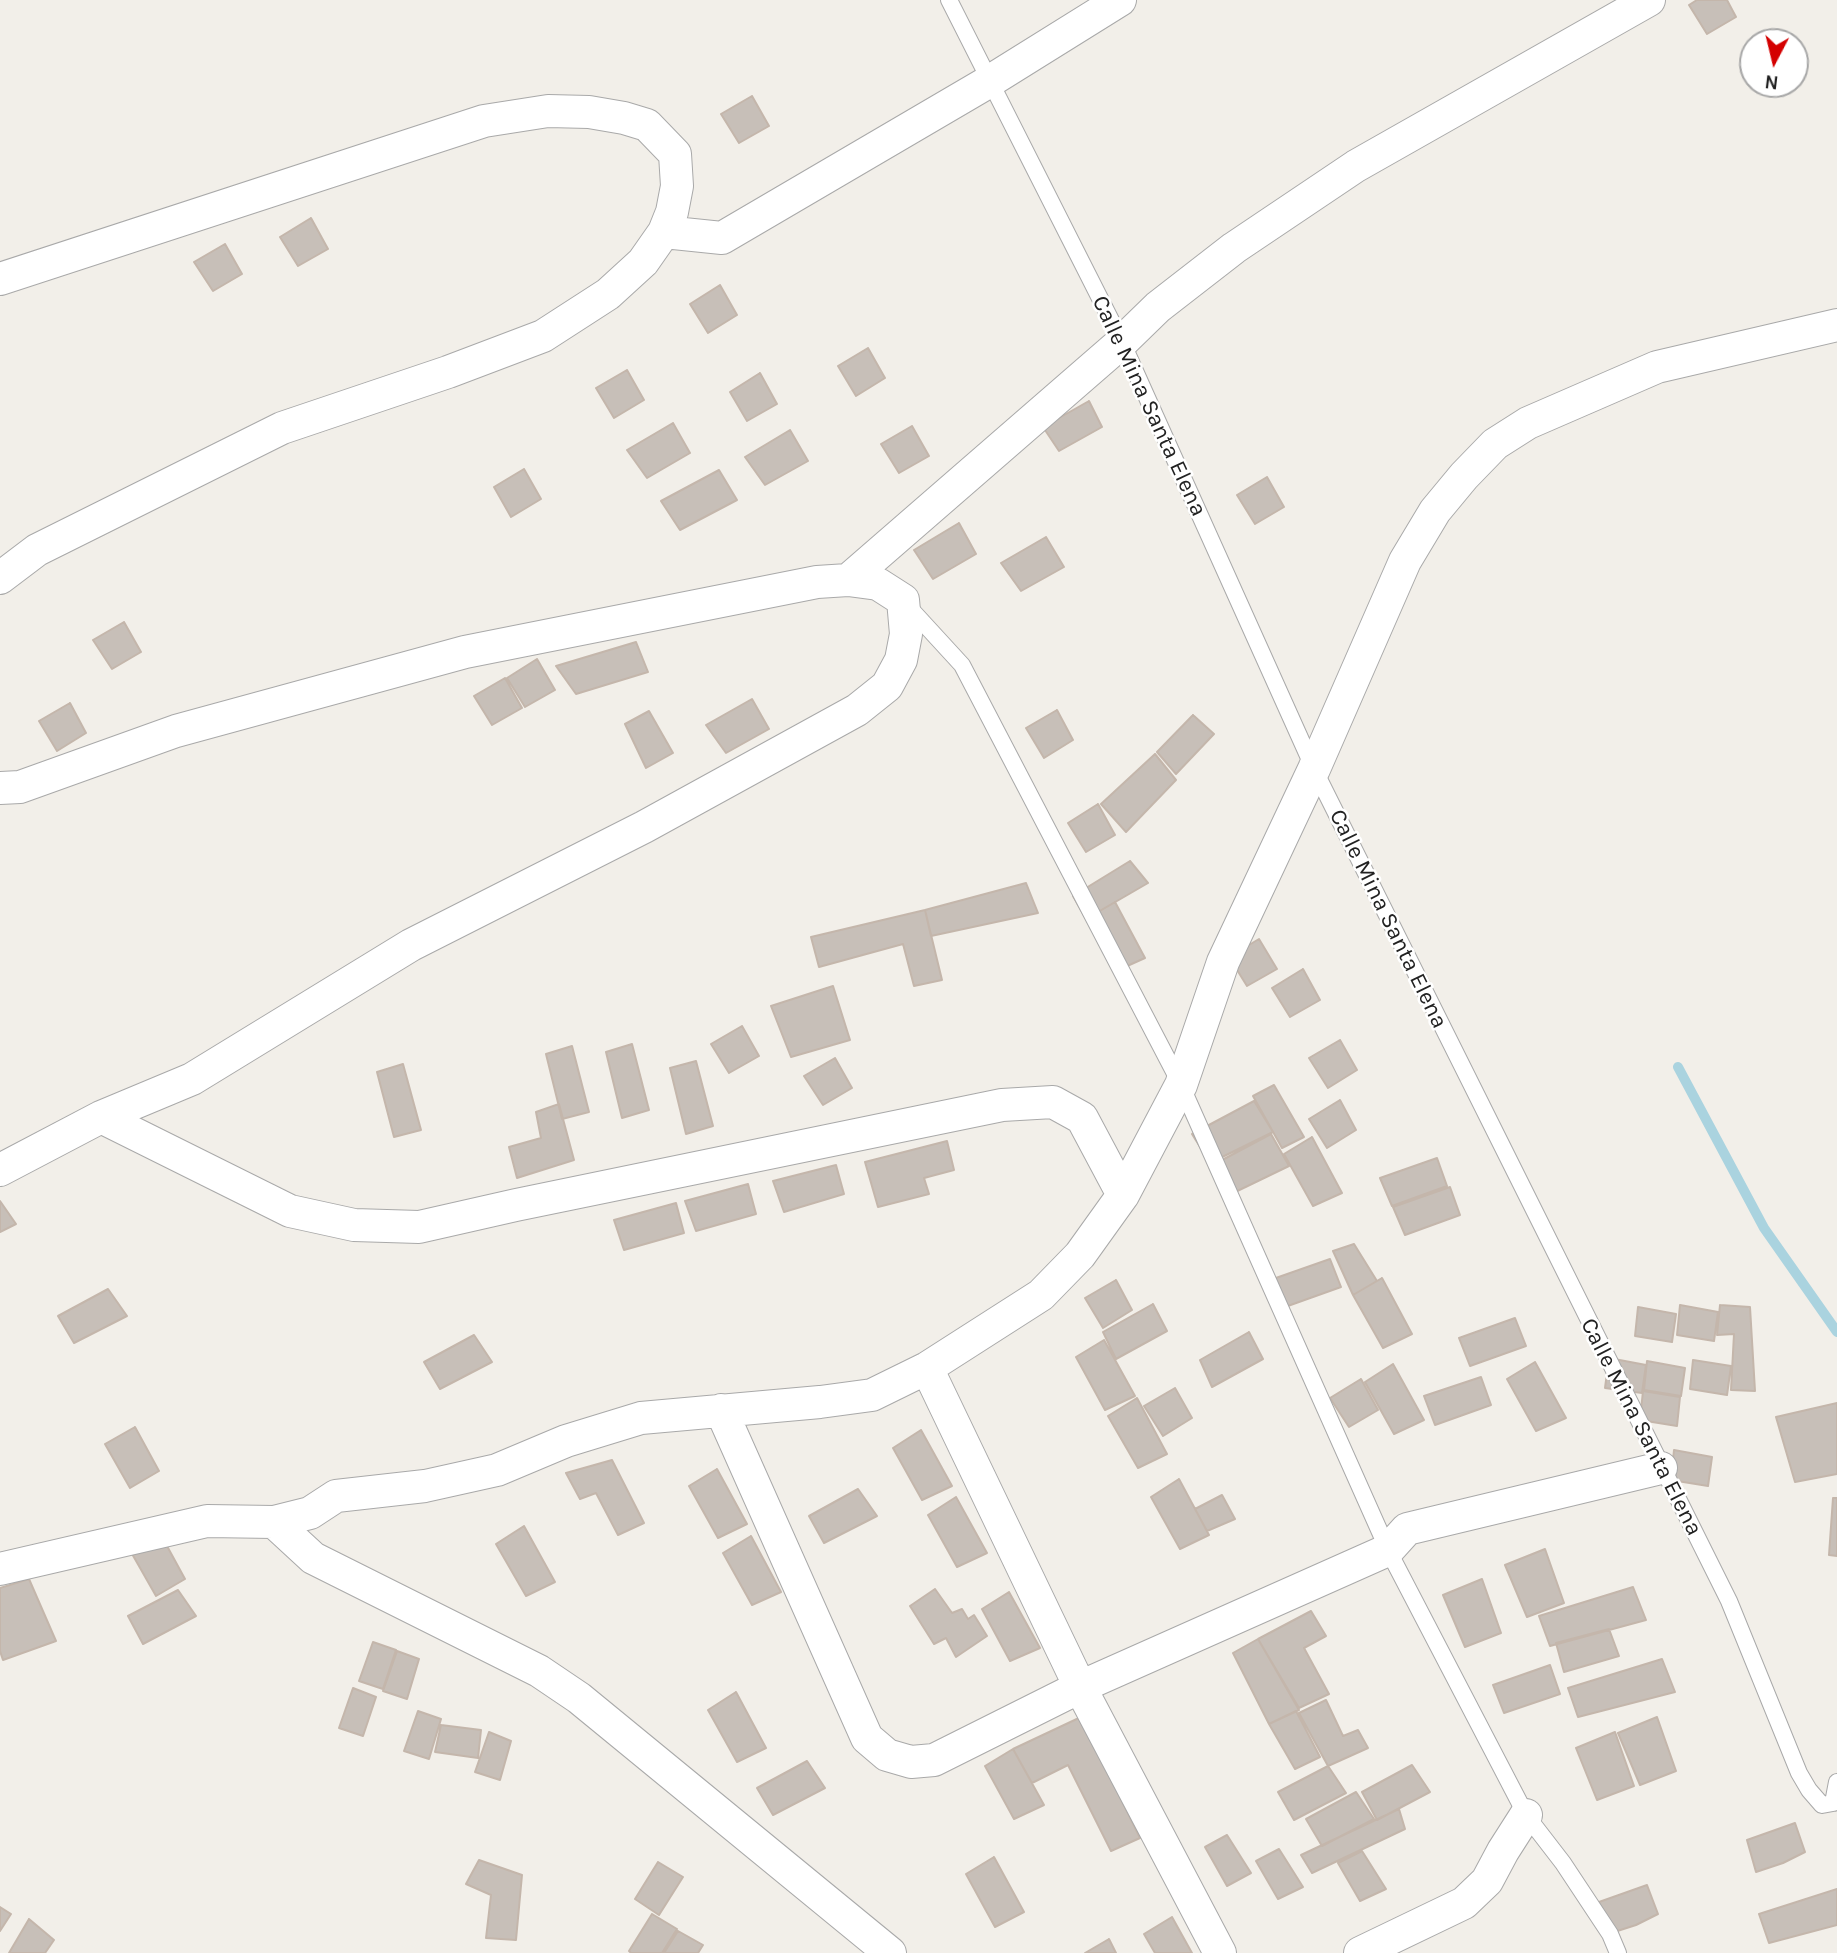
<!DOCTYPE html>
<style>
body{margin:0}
#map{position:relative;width:1837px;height:1953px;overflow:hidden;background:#f2efe9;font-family:Karla,sans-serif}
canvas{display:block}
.north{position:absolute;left:1739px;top:28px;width:70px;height:70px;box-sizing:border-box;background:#fff;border:2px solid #a7a7a7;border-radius:50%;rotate:187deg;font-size:19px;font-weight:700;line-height:28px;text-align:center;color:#222}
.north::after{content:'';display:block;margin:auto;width:24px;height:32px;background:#d40000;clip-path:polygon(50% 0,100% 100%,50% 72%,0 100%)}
</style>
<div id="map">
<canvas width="1837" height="1953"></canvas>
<div class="north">N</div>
</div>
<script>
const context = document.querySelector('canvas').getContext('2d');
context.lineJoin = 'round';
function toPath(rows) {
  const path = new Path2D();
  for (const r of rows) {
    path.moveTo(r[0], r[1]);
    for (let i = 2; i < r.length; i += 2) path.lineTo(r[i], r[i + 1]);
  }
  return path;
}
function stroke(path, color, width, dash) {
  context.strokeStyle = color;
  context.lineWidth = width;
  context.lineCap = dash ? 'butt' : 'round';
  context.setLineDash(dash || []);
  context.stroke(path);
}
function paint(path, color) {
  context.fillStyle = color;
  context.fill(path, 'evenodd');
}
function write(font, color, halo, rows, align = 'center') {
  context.font = font + ' Karla,sans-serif';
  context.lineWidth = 5;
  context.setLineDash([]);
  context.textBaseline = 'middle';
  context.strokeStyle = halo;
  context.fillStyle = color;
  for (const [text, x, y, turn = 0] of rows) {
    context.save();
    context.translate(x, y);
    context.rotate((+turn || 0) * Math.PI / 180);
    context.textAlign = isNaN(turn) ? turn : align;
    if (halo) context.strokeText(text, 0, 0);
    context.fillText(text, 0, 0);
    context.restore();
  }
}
stroke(toPath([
 [1678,1067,1764,1228,1837,1332]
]), '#aad3df', 10);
const building = toPath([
 [1697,0,1727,0,1736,17,1707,34,1689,5,1697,0],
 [752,96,769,126,739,143,721,114,752,96],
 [311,218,328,249,298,266,280,237,311,218],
 [225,244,242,274,213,291,194,262,225,244],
 [720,285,737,315,708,333,690,304,720,285],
 [868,348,885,378,856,396,838,366,868,348],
 [627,370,644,400,614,418,596,388,627,370],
 [760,373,777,404,747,421,730,392,760,373],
 [1089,401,1102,427,1059,451,1043,427,1089,401],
 [673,423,690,453,647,478,627,450,673,423],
 [912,426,929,456,899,473,881,444,912,426],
 [790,430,808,461,765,485,745,457,790,430],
 [524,469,541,499,511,517,494,487,524,469],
 [719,470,737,500,680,530,661,501,719,470],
 [1267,477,1284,507,1255,524,1237,495,1267,477],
 [959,523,976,554,933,579,914,550,959,523],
 [1046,537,1064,567,1021,591,1001,563,1046,537],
 [124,622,141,652,112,669,93,640,124,622],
 [636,642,648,672,576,694,556,666,636,642],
 [537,659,555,690,525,707,507,678,537,659],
 [505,678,522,708,492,725,474,696,505,678],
 [752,699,769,729,726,753,706,725,752,699],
 [70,703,86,733,57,751,39,721,70,703],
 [1057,710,1073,740,1044,758,1026,728,1057,710],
 [649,711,673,753,646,768,625,724,649,711],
 [1193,715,1214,734,1176,774,1157,752,1193,715],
 [1155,754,1176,780,1126,832,1101,804,1155,754],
 [1098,804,1115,835,1086,852,1068,823,1098,804],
 [1130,861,1148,883,1086,919,1073,896,1130,861],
 [1026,883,1038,913,931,936,925,910,1026,883],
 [1115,902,1145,958,1116,971,1086,919,1115,902],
 [925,910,942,980,914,986,903,944,819,967,811,937,925,910],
 [1259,939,1277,969,1247,986,1229,957,1259,939],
 [1303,969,1320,1000,1290,1017,1272,988,1303,969],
 [833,986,850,1040,791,1057,771,1006,833,986],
 [742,1026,759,1056,729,1073,711,1044,742,1026],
 [1340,1040,1357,1070,1328,1088,1309,1058,1340,1040],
 [632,1044,649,1110,622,1118,606,1052,632,1044],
 [572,1046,589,1112,562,1119,546,1054,572,1046],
 [835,1058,852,1088,823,1105,804,1076,835,1058],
 [696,1061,713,1126,686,1134,670,1068,696,1061],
 [403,1064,421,1130,394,1137,377,1072,403,1064],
 [1274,1085,1304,1137,1282,1148,1253,1096,1274,1085],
 [1340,1100,1356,1130,1327,1148,1309,1119,1340,1100],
 [1254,1101,1273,1132,1210,1163,1192,1134,1254,1101],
 [559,1104,574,1160,517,1178,509,1147,541,1138,536,1112,559,1104],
 [1271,1134,1289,1166,1227,1196,1209,1167,1271,1134],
 [1312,1137,1342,1193,1313,1206,1284,1154,1312,1137],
 [947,1141,954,1170,924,1178,929,1194,878,1207,865,1162,947,1141],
 [1437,1158,1447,1186,1392,1206,1380,1178,1437,1158],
 [836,1165,844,1194,784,1212,773,1181,836,1165],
 [748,1184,756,1214,696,1231,685,1201,748,1184],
 [1450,1187,1460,1215,1405,1235,1393,1207,1450,1187],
 [0,1201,16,1224,0,1232,0,1201],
 [676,1203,684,1233,624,1250,614,1220,676,1203],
 [1354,1244,1377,1281,1353,1295,1333,1251,1354,1244],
 [1330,1259,1341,1287,1285,1307,1273,1279,1330,1259],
 [1382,1278,1412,1334,1383,1348,1353,1295,1382,1278],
 [1116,1280,1132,1310,1103,1328,1085,1298,1116,1280],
 [108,1289,127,1316,74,1343,58,1316,108,1289],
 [1153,1304,1167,1331,1116,1359,1103,1332,1153,1304],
 [1680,1305,1718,1312,1714,1341,1677,1335,1680,1305],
 [1720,1305,1750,1307,1755,1391,1731,1390,1734,1334,1717,1335,1720,1305],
 [1638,1307,1676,1314,1672,1342,1635,1336,1638,1307],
 [1515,1318,1526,1346,1470,1366,1459,1338,1515,1318],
 [1249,1332,1263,1359,1212,1387,1200,1360,1249,1332],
 [474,1335,492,1362,440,1389,424,1362,474,1335],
 [1104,1340,1135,1396,1105,1410,1076,1357,1104,1340],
 [1609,1358,1646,1365,1642,1393,1605,1388,1609,1358],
 [1693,1360,1731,1366,1727,1395,1690,1389,1693,1360],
 [1647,1361,1685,1368,1681,1396,1644,1390,1647,1361],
 [1535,1362,1566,1418,1536,1431,1507,1379,1535,1362],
 [1393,1364,1424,1420,1394,1434,1365,1382,1393,1364],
 [1481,1377,1491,1405,1435,1425,1424,1396,1481,1377],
 [1361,1379,1378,1410,1349,1427,1330,1398,1361,1379],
 [1175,1388,1192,1418,1163,1436,1144,1406,1175,1388],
 [1643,1391,1680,1397,1677,1426,1640,1420,1643,1391],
 [1137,1398,1167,1454,1138,1468,1108,1416,1137,1398],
 [1837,1403,1837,1474,1795,1482,1776,1417,1837,1403],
 [135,1427,159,1471,130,1488,105,1444,135,1427],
 [921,1430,952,1486,922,1500,893,1448,921,1430],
 [1674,1450,1712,1457,1708,1486,1671,1480,1674,1450],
 [612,1460,644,1523,618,1535,596,1493,580,1499,566,1473,612,1460],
 [717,1469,747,1524,718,1538,689,1486,717,1469],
 [1179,1479,1209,1535,1180,1549,1151,1497,1179,1479],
 [858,1489,877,1516,824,1543,809,1516,858,1489],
 [1222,1495,1235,1519,1207,1531,1195,1509,1222,1495],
 [956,1497,987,1553,957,1567,928,1515,956,1497],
 [1833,1498,1837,1498,1837,1556,1829,1555,1833,1498],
 [524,1526,555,1582,526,1596,496,1544,524,1526],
 [161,1535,185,1579,156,1596,131,1552,161,1535],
 [751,1536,781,1592,752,1605,723,1553,751,1536],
 [1545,1549,1564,1603,1527,1617,1505,1565,1545,1549],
 [29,1579,56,1641,3,1660,0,1651,0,1588,29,1579],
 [1482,1579,1501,1633,1465,1647,1443,1595,1482,1579],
 [1633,1587,1646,1620,1550,1646,1539,1616,1633,1587],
 [935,1589,952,1613,962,1609,968,1619,974,1615,987,1636,956,1657,946,1638,934,1644,910,1606,935,1589],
 [178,1590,196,1616,143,1644,128,1616,178,1590],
 [1009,1592,1040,1648,1010,1661,982,1609,1009,1592],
 [1311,1611,1326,1636,1304,1648,1329,1694,1299,1708,1258,1639,1311,1611],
 [1609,1629,1619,1656,1564,1672,1556,1643,1609,1629],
 [1258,1639,1299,1710,1269,1724,1233,1653,1258,1639],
 [373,1642,396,1650,383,1689,359,1681,373,1642],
 [397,1651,419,1659,407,1699,383,1691,397,1651],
 [1662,1659,1675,1692,1578,1717,1568,1688,1662,1659],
 [1550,1665,1560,1694,1504,1713,1493,1685,1550,1665],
 [353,1688,376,1697,363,1736,339,1728,353,1688],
 [736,1692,766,1748,737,1762,708,1710,736,1692],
 [1326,1700,1343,1736,1358,1730,1368,1748,1328,1766,1299,1713,1326,1700],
 [418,1711,441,1719,429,1759,404,1751,418,1711],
 [1296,1711,1320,1757,1295,1769,1269,1724,1296,1711],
 [1081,1717,1140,1838,1111,1851,1068,1765,1032,1783,1013,1749,1081,1717],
 [1657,1717,1676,1771,1640,1785,1618,1733,1657,1717],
 [441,1725,481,1730,478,1758,435,1752,441,1725],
 [489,1732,511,1741,500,1780,475,1772,489,1732],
 [1615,1732,1634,1786,1597,1800,1576,1748,1615,1732],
 [1013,1749,1044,1805,1014,1819,985,1766,1013,1749],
 [807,1761,825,1788,773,1815,757,1788,807,1761],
 [1412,1765,1430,1792,1377,1820,1362,1792,1412,1765],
 [1328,1766,1346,1793,1294,1820,1278,1792,1328,1766],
 [1356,1792,1374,1819,1322,1846,1306,1819,1356,1792],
 [1399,1809,1405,1829,1312,1873,1301,1855,1399,1809],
 [1795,1823,1805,1852,1783,1863,1756,1872,1747,1840,1795,1823],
 [1227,1835,1251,1873,1227,1886,1205,1847,1227,1835],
 [1279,1849,1303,1887,1278,1899,1256,1861,1279,1849],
 [1362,1851,1386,1889,1360,1901,1338,1863,1362,1851],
 [994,1857,1024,1912,995,1927,966,1874,994,1857],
 [479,1860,522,1875,516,1940,486,1938,491,1895,466,1884,479,1860],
 [658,1862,683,1877,659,1915,635,1899,658,1862],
 [1647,1885,1658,1914,1636,1925,1608,1934,1599,1902,1647,1885],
 [1837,1889,1837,1925,1769,1943,1759,1914,1837,1889],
 [0,1907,11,1914,0,1931,0,1907],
 [652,1914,677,1929,662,1953,631,1953,629,1951,652,1914],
 [1172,1917,1192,1953,1155,1953,1144,1934,1172,1917],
 [29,1919,54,1940,45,1953,9,1953,29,1919],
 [678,1931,703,1945,698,1953,664,1953,678,1931],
 [1109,1939,1116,1953,1085,1953,1109,1939]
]);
paint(building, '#c7bfb8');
stroke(building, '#c4b6ab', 2);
const lane = toPath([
 [949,0,1122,342,1314,769,1729,1601,1799,1773,1809,1790,1822,1805,1833,1803,1837,1782],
 [906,604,962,665,1181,1085,1388,1550,1526,1815,1563,1863,1610,1934,1618,1953]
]);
const street = toPath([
 [664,232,722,238,990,81,1120,0],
 [0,279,484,121,548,111,589,112,624,118,647,125,675,154,677,186,672,212,664,232,643,262,608,294,543,336,448,372,282,428,37,550,0,578],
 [848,580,1122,342,1158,307,1234,248,1356,166,1649,0],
 [0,788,20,787,176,731,465,652,817,582,848,580,878,584,903,600,906,634,901,660,887,686,857,710,644,827,411,945,192,1079,101,1117,0,1170],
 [101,1117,290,1211,354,1225,419,1227,516,1205,1002,1105,1053,1102,1082,1118,1123,1195],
 [927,1368,1080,1687,1220,1953],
 [721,1410,867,1738,887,1755,911,1762,934,1760,1080,1687,1388,1550,1407,1529,1661,1468],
 [0,1569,207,1521,274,1522],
 [890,1953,579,1698,539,1671,313,1558,274,1522,310,1513,336,1496,425,1486,497,1470,566,1441,641,1418,820,1402,872,1395,927,1368,1041,1295,1080,1255,1123,1195,1181,1085,1223,962,1314,769,1405,561,1435,511,1464,476,1495,444,1528,423,1657,367,1837,325],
 [1360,1953,1464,1903,1487,1881,1503,1851,1526,1815]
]);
stroke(lane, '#a9a9a9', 18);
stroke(street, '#a9a9a9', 34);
stroke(lane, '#fff', 16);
stroke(street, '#fff', 32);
write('23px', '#222', '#fff', [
 ["Calle Mina Santa Elena",1149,406,65],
 ["Calle Mina Santa Elena",1388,919,64],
 ["Calle Mina Santa Elena",1641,1427,63]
]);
</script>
